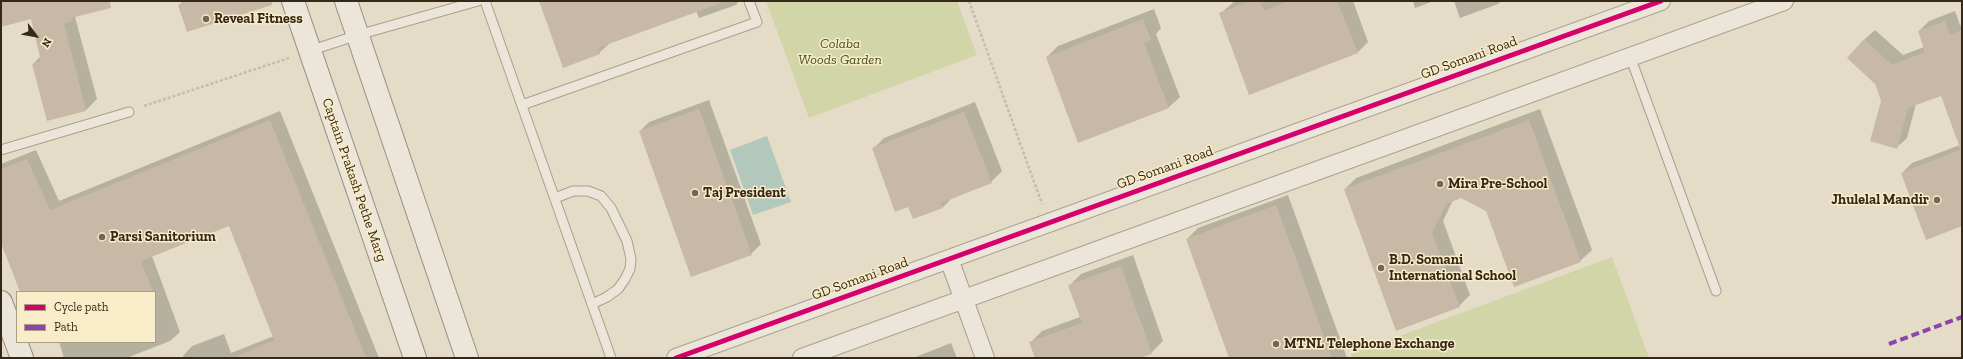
<!DOCTYPE html>
<style>
body{margin:0}
#map{position:relative;width:1963px;height:359px;overflow:hidden;background:#e4dcc6;font-family:"Zilla Slab",serif}
canvas{display:block}
.frame{position:absolute;inset:0;border:2px solid #352819;pointer-events:none}
.legend{position:absolute;left:16px;top:291px;width:140px;height:52px;box-sizing:border-box;background:#f8ecc9;border:1px solid #aa9e83;margin:0;padding:5px 7px;list-style:none;font-size:12px;color:#352819}
.legend li{display:flex;align-items:center;gap:8px;height:20px}
.legend b{width:20px;border:1px solid #aa9e83}
.north{position:absolute;left:16px;top:16px;width:40px;height:40px;-webkit-text-stroke:3px #f8ecc9;paint-order:stroke;rotate:122deg;font-size:11px;font-weight:700;line-height:16px;text-align:center;color:#352819}
.north::after{content:'';display:block;margin:auto;width:14px;height:18px;background:#352819;clip-path:polygon(50% 0,100% 100%,50% 72%,0 100%)}
</style>
<div id="map">
<canvas width="1963" height="359"></canvas>
<div class="frame"></div>
<ul class="legend">
<li><b style="height:5px;background:#d6006c"></b>Cycle path</li>
<li><b style="height:5px;background:#8e44ad"></b>Path</li>
</ul>
<div class="north">N</div>
</div>
<script>
const context = document.querySelector('canvas').getContext('2d');
context.lineJoin = 'round';
function paint(path, color) {
  context.fillStyle = color;
  context.fill(path, 'evenodd');
}
function toPath(rows) {
  const path = new Path2D();
  for (const r of rows) {
    path.moveTo(r[0], r[1]);
    for (let i = 2; i < r.length; i += 2) path.lineTo(r[i], r[i + 1]);
  }
  return path;
}
function stroke(path, color, width, dash) {
  context.strokeStyle = color;
  context.lineWidth = width;
  context.lineCap = dash ? 'butt' : 'round';
  context.setLineDash(dash || []);
  context.stroke(path);
}
function write(font, color, halo, rows, align = 'center') {
  context.font = font + ' "Zilla Slab",serif';
  context.lineWidth = 3;
  context.setLineDash([]);
  context.textBaseline = 'middle';
  context.strokeStyle = halo;
  context.fillStyle = color;
  for (const [text, x, y, turn = 0] of rows) {
    context.save();
    context.translate(x, y);
    context.rotate((+turn || 0) * Math.PI / 180);
    context.textAlign = isNaN(turn) ? turn : align;
    if (halo) context.strokeText(text, 0, 0);
    context.fillText(text, 0, 0);
    context.restore();
  }
}
paint(toPath([
 [766,1,957,1,977,55,809,118],
 [1612,257,1649,358,1352,358,1351,354]
]), '#d2d5a7');
paint(toPath([
 [767,136,791,202,753,215,730,150]
]), '#b3c8bc');
paint(toPath([
 [1,1,88,1,75,17,97,99,86,110,47,120,33,64,41,56,32,18,1,26],
 [183,1,274,1,271,4,179,5],
 [540,1,739,1,736,5,699,18,696,11,610,43,599,53],
 [1235,1,1353,1,1368,42,1357,53,1221,13],
 [1413,1,1434,1,1415,8],
 [1454,1,1501,1,1498,4,1460,18],
 [1154,9,1161,28,1156,34,1180,97,1169,107,1047,57,1058,46],
 [1955,11,1960,25,1962,25,1962,225,1902,173,1912,163,1960,145,1942,95,1916,104,1907,138,1896,148,1864,40,1875,30,1903,55,1924,47,1919,31,1929,21],
 [709,100,761,244,751,254,640,131,649,122],
 [975,102,1002,171,991,182,953,197,943,207,913,218,909,206,873,149,884,138],
 [1540,109,1592,250,1580,261,1461,197,1453,200,1443,221,1470,295,1459,306,1345,189,1356,178],
 [280,111,379,358,184,358,183,356,192,346,224,334,231,353,274,336,229,225,152,256,180,332,170,341,129,357,130,358,64,358,59,342,155,342,155,292,22,292,1,241,1,164,36,150,59,201],
 [1288,195,1347,358,1230,358,1187,239,1198,228],
 [1133,255,1163,341,1151,353,1137,358,1036,358,1031,342,1042,331,1080,317,1070,285,1081,274],
 [951,343,957,358,913,358]
]), '#0003');
paint(toPath([
 [1,1,110,1,111,8,71,18,72,21,64,24,86,111,47,121,32,64,41,61,31,19,1,27],
 [190,1,271,1,272,5,187,32,178,5],
 [539,1,721,1,721,3,598,48,600,54,563,68],
 [1250,1,1260,1,1264,11,1289,1,1337,1,1358,53,1249,95,1219,13],
 [1143,19,1151,40,1144,43,1169,108,1078,143,1046,57],
 [1945,21,1950,35,1962,30,1962,147,1960,148,1941,96,1908,108,1897,149,1870,141,1881,101,1875,84,1847,58,1864,39,1892,65,1925,52,1918,31],
 [699,109,752,255,691,277,639,131],
 [964,112,992,183,941,203,943,208,913,219,908,207,895,212,872,148],
 [270,120,366,358,233,358,274,340,229,226,141,261,153,292,20,292,1,243,1,169,27,159,50,210],
 [1529,120,1581,262,1514,287,1486,211,1461,198,1446,204,1432,233,1460,307,1396,331,1344,189],
 [1962,149,1962,226,1926,240,1901,173],
 [1276,205,1300,270,1332,358,1229,358,1186,239],
 [1121,266,1152,354,1140,358,1035,358,1029,342,1082,323,1068,285]
]), '#c8b9a7');
const service = toPath([
 [485,1,611,358],
 [309,51,358,35,478,1],
 [1634,67,1716,291],
 [522,105,757,22,749,1],
 [1,150,129,112],
 [555,198,573,191,588,191,601,196,611,208,627,241,631,259,630,269,625,279,618,289,607,297,592,304]
]);
const minor = toPath([
 [949,259,985,358],
 [676,358,1661,1],
 [802,358,1784,1]
]);
const secondary = toPath([
 [293,1,415,358],
 [346,1,467,358],
 [1,302,22,358]
]);
stroke(service, '#a8a090', 11);
stroke(minor, '#a8a090', 20);
stroke(secondary, '#989080', 24);
stroke(toPath([
 [969,1,1042,204],
 [144,106,289,58]
]), '#c3bdb0', 2.5, [3, 2]);
stroke(service, '#ebe6d9', 9);
stroke(minor, '#ebe6d9', 18);
stroke(secondary, '#ebe6d9', 22);
stroke(toPath([
 [1889,344,1962,317]
]), '#8e44ad', 4, [8, 4]);
stroke(toPath([
 [676,358,1661,1]
]), '#d6006c', 5);
for (const [x, y, r, color] of [
 [206,19,4,"#726756"],
 [1440,184,4,"#726756"],
 [695,193,4,"#726756"],
 [1937,200,4,"#726756"],
 [102,237,4,"#726756"],
 [1381,268,4,"#726756"],
 [1276,344,4,"#726756"]
]) {
  const dot = new Path2D();
  dot.arc(x, y, r, 0, 2 * Math.PI);
  context.fillStyle = color;
  context.fill(dot);
  stroke(dot, '#f8ecc9', 1.5);
}
write('bold 14px', '#352819', '#f8ecc9', [
 ["Reveal Fitness",214,19],
 ["Mira Pre-School",1448,184],
 ["Taj President",703,193],
 ["Jhulelal Mandir",1929,200,"right"],
 ["Parsi Sanitorium",110,237],
 ["B.D. Somani",1389,260],
 ["International School",1389,276],
 ["MTNL Telephone Exchange",1284,344]
], 'left');
write('italic 14px', '#44531e', '#f8ecc9', [
 ["Colaba",840,44],
 ["Woods Garden",840,60]
]);
write('14px', '#352819', '#f8ecc9', [
 ["GD Somani Road",1469,58,-20],
 ["GD Somani Road",1165,168,-20],
 ["Captain Prakash Pethe Marg",354,180,71],
 ["GD Somani Road",860,279,-20]
]);
</script>
